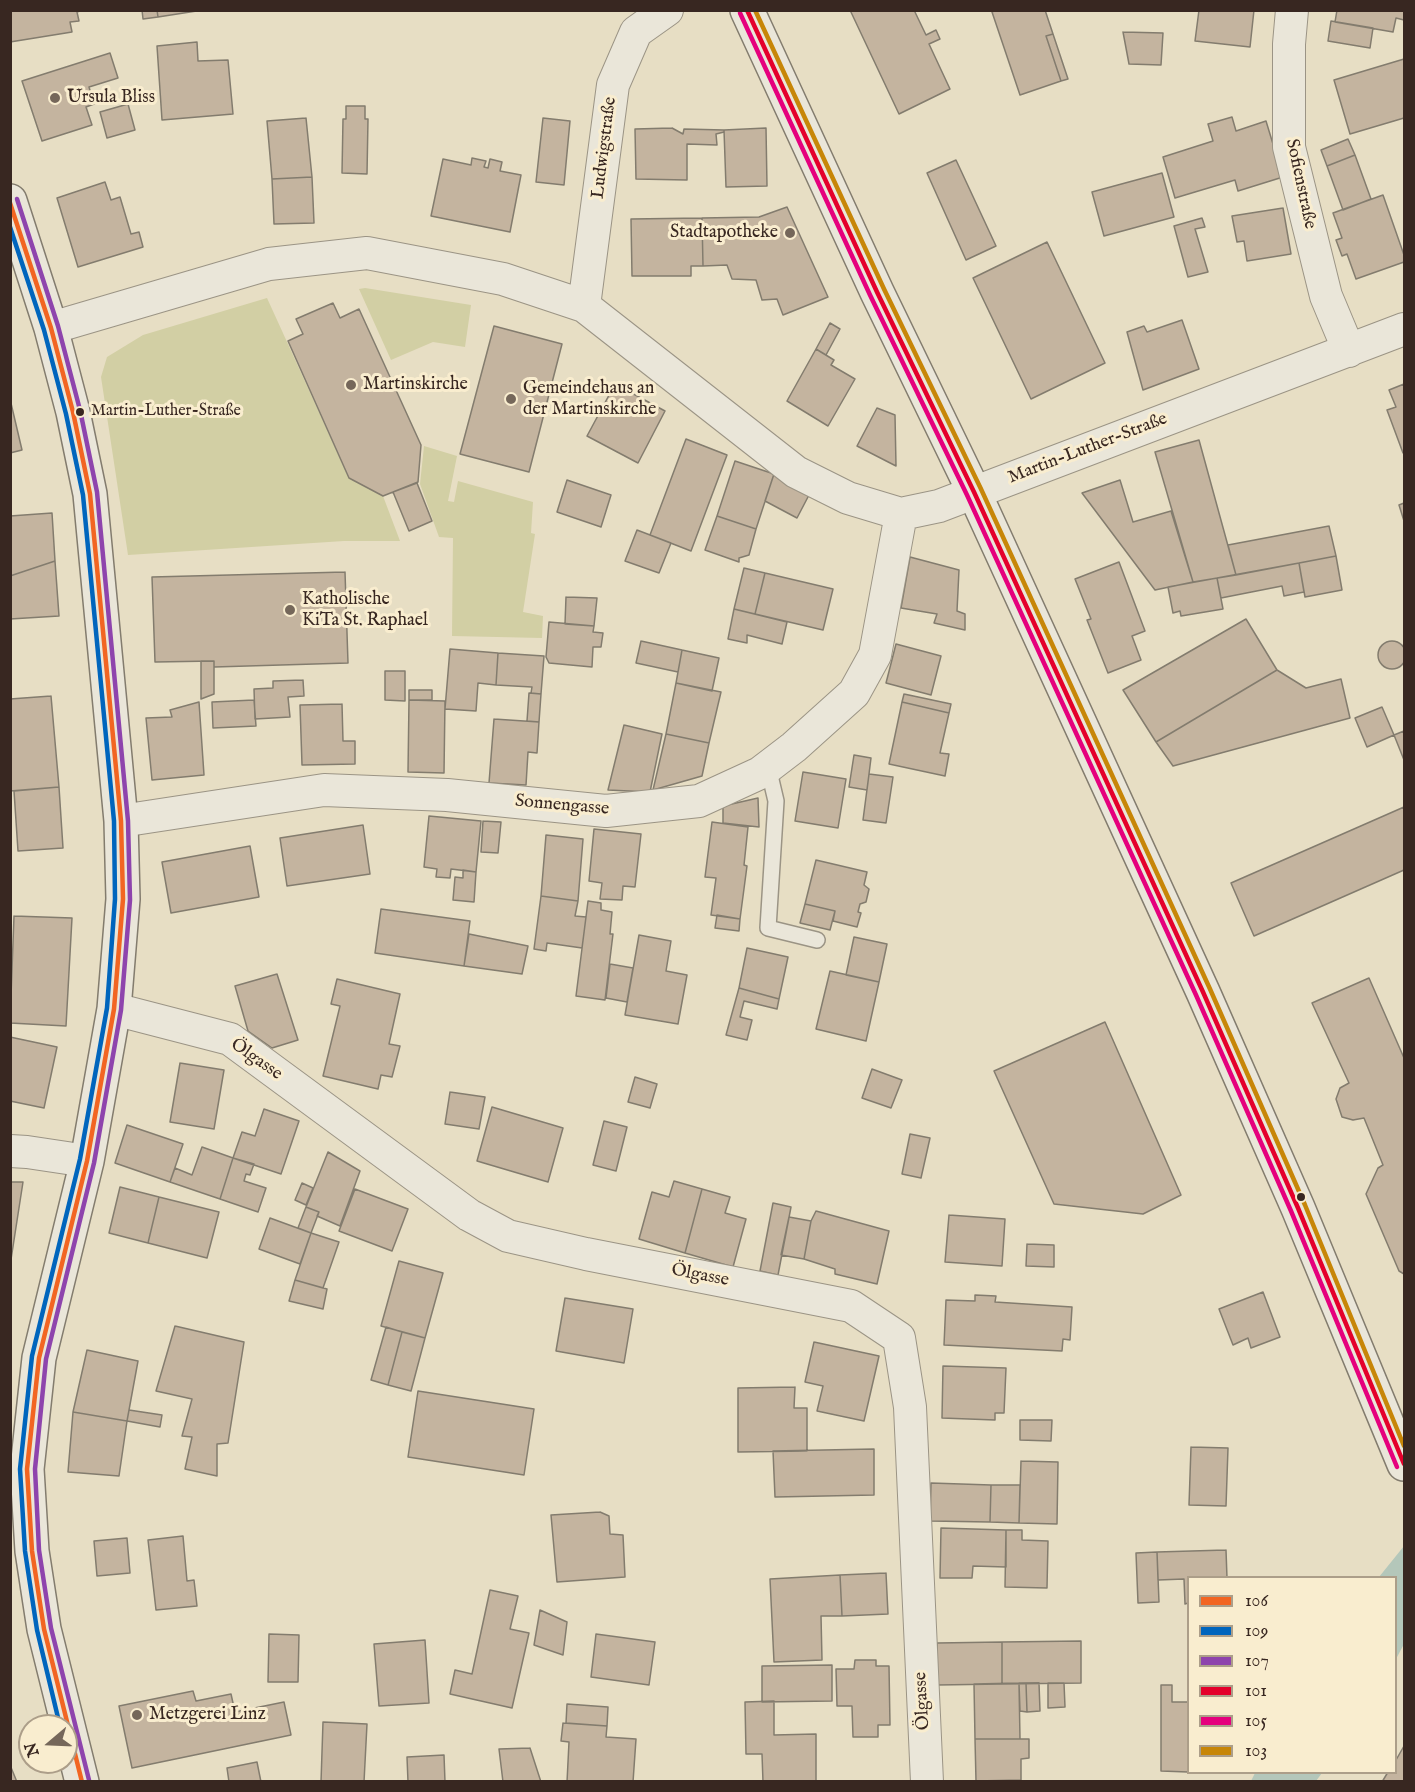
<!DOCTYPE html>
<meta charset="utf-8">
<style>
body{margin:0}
#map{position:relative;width:1415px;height:1792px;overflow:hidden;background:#e7dec4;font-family:"IM FELL English",serif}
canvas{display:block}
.frame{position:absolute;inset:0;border:12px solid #382721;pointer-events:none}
.legend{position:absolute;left:1187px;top:1576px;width:210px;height:198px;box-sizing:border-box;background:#f9edcf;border:2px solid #ac9e89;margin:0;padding:8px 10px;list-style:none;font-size:18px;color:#382721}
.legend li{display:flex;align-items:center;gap:12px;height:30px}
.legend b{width:30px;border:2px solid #ac9e89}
.north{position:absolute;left:18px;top:1714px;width:60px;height:60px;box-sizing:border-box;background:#f9edcf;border:2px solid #ac9e89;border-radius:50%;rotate:251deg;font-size:16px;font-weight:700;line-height:24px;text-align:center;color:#382721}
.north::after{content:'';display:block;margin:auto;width:21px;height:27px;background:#75675a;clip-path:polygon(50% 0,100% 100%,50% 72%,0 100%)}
</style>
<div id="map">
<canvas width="1415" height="1792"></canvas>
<div class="frame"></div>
<ul class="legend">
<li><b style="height:8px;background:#f26522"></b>106</li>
<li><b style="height:8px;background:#0065bd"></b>109</li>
<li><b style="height:8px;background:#8e44ad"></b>107</li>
<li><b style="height:8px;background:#e4002b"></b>101</li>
<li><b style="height:8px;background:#e5007d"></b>105</li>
<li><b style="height:8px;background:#c78608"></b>103</li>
</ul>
<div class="north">N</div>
</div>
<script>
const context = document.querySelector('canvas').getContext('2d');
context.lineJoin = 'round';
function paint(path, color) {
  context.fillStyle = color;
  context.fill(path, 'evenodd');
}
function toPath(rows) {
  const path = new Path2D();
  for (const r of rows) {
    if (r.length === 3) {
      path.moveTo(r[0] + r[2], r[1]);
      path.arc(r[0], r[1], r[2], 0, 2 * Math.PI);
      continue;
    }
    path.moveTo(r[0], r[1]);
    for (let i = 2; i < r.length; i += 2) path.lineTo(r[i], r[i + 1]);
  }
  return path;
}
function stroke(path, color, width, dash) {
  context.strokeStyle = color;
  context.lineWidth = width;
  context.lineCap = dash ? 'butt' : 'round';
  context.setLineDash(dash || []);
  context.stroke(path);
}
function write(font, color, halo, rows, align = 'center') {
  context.font = font + ' "IM FELL English",serif';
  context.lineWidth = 6;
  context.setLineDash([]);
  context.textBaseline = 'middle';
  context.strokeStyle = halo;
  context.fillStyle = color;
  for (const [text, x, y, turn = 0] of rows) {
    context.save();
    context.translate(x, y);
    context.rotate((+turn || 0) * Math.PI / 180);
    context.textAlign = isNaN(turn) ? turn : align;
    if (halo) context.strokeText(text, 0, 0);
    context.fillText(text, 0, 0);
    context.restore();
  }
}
paint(toPath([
 [365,288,471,305,465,347,433,342,391,360,359,289],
 [267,298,349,478,383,496,400,541,344,541,128,555,101,377,107,357,143,335],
 [424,446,457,456,448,501,454,502,458,481,533,502,531,533,535,534,523,612,543,616,542,638,452,636,453,538,439,537,420,484]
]), '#d2cfa4');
paint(toPath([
 [1404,1546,1404,1644,1396,1659,1396,1578,1379,1577],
 [1255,1773,1255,1772,1322,1773,1316,1781,1251,1781]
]), '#b4c7ba');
const building = toPath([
 [10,10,83,10,77,12,79,21,70,22,72,32,10,42,10,10],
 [142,10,157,10,158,17,143,19,142,10],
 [157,10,203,10,158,17,157,10],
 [850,10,914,10,926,35,936,30,940,39,929,44,950,89,899,114,850,10],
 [996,10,1045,10,1053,34,1046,36,1061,81,1020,95,992,12,996,10],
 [1199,10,1254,10,1250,47,1195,41,1199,10],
 [1337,10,1404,10,1404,20,1396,18,1393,32,1335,22,1337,10],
 [1331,21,1373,28,1370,48,1328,41,1331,21],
 [1123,32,1163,33,1161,65,1129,64,1123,32],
 [1053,34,1068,79,1061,81,1046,36,1053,34],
 [197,42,198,61,228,60,233,114,162,120,157,46,197,42],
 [110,53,118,78,89,87,94,104,86,107,92,125,42,141,22,81,110,53],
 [1404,59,1404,118,1350,134,1334,80,1404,59],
 [128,104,135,130,107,138,100,112,128,104],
 [346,106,365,106,365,119,368,119,367,174,342,173,343,119,346,119,346,106],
 [1232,117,1236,131,1266,121,1283,177,1238,191,1235,180,1175,198,1163,157,1213,141,1208,124,1232,117],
 [306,118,312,177,272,179,267,121,306,118],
 [543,118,570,121,564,185,536,182,543,118],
 [672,128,683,134,684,129,724,130,724,132,716,134,717,145,687,144,687,180,636,179,635,129,672,128],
 [766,128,767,186,726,187,724,130,766,128],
 [1348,139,1355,155,1327,166,1321,150,1348,139],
 [1355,155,1371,199,1343,210,1327,166,1355,155],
 [472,158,486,161,484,167,488,168,490,159,502,162,500,171,521,175,510,232,431,216,443,159,471,165,472,158],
 [956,160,996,246,966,260,927,173,956,160],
 [1162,173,1174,217,1104,236,1092,192,1162,173],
 [312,177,314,223,274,224,272,179,312,177],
 [105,182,111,200,120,197,131,234,139,232,143,247,78,267,57,198,105,182],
 [1383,195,1404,255,1404,262,1356,279,1347,254,1342,256,1336,240,1342,238,1333,213,1383,195],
 [787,207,828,297,783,315,777,299,762,300,756,280,732,279,727,265,703,266,702,218,759,217,787,207],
 [1283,208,1291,254,1247,261,1244,241,1237,242,1232,216,1283,208],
 [702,218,703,266,691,266,691,276,632,276,631,219,702,218],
 [1202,218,1205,227,1195,229,1208,272,1188,277,1174,226,1202,218],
 [1047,242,1105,363,1031,399,973,278,1047,242],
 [333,303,340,318,359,309,421,445,418,482,383,496,349,478,288,341,303,334,296,319,333,303],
 [1182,320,1199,369,1143,390,1127,332,1144,326,1147,332,1182,320],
 [830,323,840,329,826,355,816,349,830,323],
 [494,326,562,344,529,472,460,454,494,326],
 [816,349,834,360,831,365,855,379,828,426,787,401,816,349],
 [615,384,665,411,638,463,587,436,615,384],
 [1404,384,1404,453,1403,453,1387,410,1396,407,1389,390,1404,384],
 [10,399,22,450,10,453,10,399],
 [877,408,895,415,896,466,857,446,877,408],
 [686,439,727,455,691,551,650,535,686,439],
 [1199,440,1236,575,1193,582,1155,452,1199,440],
 [735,461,774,474,756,529,717,516,735,461],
 [774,474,809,495,797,518,765,501,774,474],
 [567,480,611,495,601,527,557,512,567,480],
 [1120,480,1133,522,1171,511,1193,582,1155,590,1082,493,1120,480],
 [417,483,432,521,409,531,393,492,417,483],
 [1404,503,1404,521,1399,505,1404,503],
 [52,513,55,561,10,576,10,516,52,513],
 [717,516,756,529,749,555,739,558,739,562,705,550,717,516],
 [1329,526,1336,556,1236,575,1228,545,1329,526],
 [637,530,671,543,659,573,625,561,637,530],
 [1336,556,1342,590,1305,597,1299,563,1336,556],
 [910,557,959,570,957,611,965,614,965,630,934,623,937,614,901,608,910,557],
 [55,561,59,616,10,619,10,576,55,561],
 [1119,562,1145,631,1132,636,1141,660,1108,673,1087,620,1091,619,1075,579,1119,562],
 [1299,563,1304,592,1284,596,1282,586,1221,598,1217,578,1299,563],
 [744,568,765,573,755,614,734,609,744,568],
 [345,572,348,663,214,667,214,661,155,662,152,577,345,572],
 [765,573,833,589,823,630,755,614,765,573],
 [1217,578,1223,609,1181,616,1180,611,1173,613,1168,587,1217,578],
 [566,597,597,598,594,626,565,624,566,597],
 [734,609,787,622,782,644,747,635,747,643,728,639,734,609],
 [1246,619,1277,670,1156,742,1123,690,1246,619],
 [549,622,594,626,593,632,603,633,601,647,593,647,592,667,549,663,546,657,549,622],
 [1392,655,14],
 [641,641,682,650,678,672,636,663,641,641],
 [896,644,941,656,931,695,886,683,896,644],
 [450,649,498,653,496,685,478,683,476,711,445,709,450,649],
 [682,650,719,658,712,691,676,683,682,650],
 [498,653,544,656,541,694,531,693,532,687,496,685,498,653],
 [201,661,214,661,214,694,201,699,201,661],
 [1277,670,1306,688,1341,679,1350,718,1173,766,1156,742,1277,670],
 [385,671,405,671,405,701,385,700,385,671],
 [303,680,304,696,288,697,290,717,255,719,254,689,273,688,273,681,303,680],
 [676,683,721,692,709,743,666,734,676,683],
 [409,690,432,690,432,700,409,700,409,690],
 [529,693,541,694,539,722,527,721,529,693],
 [904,694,951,704,949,713,902,702,904,694],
 [51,696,59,787,10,791,10,699,51,696],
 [254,700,256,726,213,728,212,702,254,700],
 [409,700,445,701,444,773,408,772,409,700],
 [199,702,204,775,152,780,146,718,172,717,170,710,199,702],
 [902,702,949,713,940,753,949,754,945,776,889,764,902,702],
 [342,704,343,741,355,741,355,764,302,765,300,705,342,704],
 [1382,707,1394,735,1367,747,1355,718,1382,707],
 [494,719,539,722,537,753,528,752,526,785,489,783,494,719],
 [624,725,662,734,650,792,608,790,624,725],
 [1404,731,1404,760,1394,735,1404,731],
 [666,734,709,743,702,776,653,790,666,734],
 [854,755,871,758,867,790,849,787,854,755],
 [803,772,846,779,838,828,795,821,803,772],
 [869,774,893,777,886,823,863,820,869,774],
 [59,787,63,848,18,851,14,791,59,787],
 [758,798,759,827,723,823,723,806,758,798],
 [1404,807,1404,870,1254,936,1231,883,1404,807],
 [429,816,481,821,476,872,451,869,450,878,436,877,437,869,424,867,429,816],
 [483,821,501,822,498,853,481,852,483,821],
 [712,822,748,827,744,865,747,866,740,919,711,915,716,878,705,877,712,822],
 [363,825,370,874,287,886,280,838,363,825],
 [594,829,641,834,635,887,623,886,622,900,600,899,602,883,589,881,594,829],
 [546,835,583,839,578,901,541,896,546,835],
 [250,846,259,897,171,913,162,862,250,846],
 [816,860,867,872,864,885,869,889,866,902,860,904,858,912,861,913,857,927,833,921,835,911,805,904,816,860],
 [463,870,476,872,474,902,453,900,455,877,463,878,463,870],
 [541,896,578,901,575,916,586,917,582,948,547,943,546,951,534,949,541,896],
 [588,901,601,903,601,910,612,912,610,934,613,934,605,1000,576,996,588,901],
 [805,904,835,911,830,930,800,923,805,904],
 [381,909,470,921,464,966,375,953,381,909],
 [717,915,740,919,739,931,715,928,717,915],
 [14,916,72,918,66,1026,10,1023,14,916],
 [469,934,528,946,522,974,464,966,469,934],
 [639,935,671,941,666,971,687,975,678,1024,625,1015,639,935],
 [854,937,887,944,879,982,846,975,854,937],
 [747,948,788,957,779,999,739,988,747,948],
 [610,964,633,968,627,1002,606,998,610,964],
 [830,971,879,982,866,1041,816,1029,830,971],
 [277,974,298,1040,272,1048,248,1031,235,986,277,974],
 [1369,978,1404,1058,1404,1274,1399,1271,1366,1194,1378,1168,1383,1165,1364,1118,1353,1120,1342,1117,1336,1099,1340,1088,1349,1083,1312,1003,1369,978],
 [337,979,400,994,389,1044,400,1046,392,1077,381,1075,378,1089,323,1076,340,1006,331,1004,337,979],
 [739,988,779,999,777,1009,744,1001,740,1017,752,1020,747,1040,726,1035,739,988],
 [1105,1022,1181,1195,1143,1214,1054,1204,994,1071,1105,1022],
 [10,1037,57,1047,44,1108,10,1101,10,1037],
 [180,1063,224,1070,214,1129,170,1122,180,1063],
 [872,1069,902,1080,891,1108,862,1098,872,1069],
 [635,1077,657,1084,650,1108,628,1102,635,1077],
 [450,1092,485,1097,479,1129,445,1124,450,1092],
 [492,1107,563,1128,548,1182,477,1161,492,1107],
 [264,1109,299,1121,281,1174,233,1158,242,1132,255,1136,264,1109],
 [604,1121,627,1127,616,1171,593,1165,604,1121],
 [127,1125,183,1144,170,1182,115,1163,127,1125],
 [910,1134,930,1138,921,1178,902,1174,910,1134],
 [202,1147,233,1158,220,1199,170,1182,175,1168,192,1175,202,1147],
 [328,1152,360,1171,340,1226,317,1216,319,1212,306,1207,328,1152],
 [233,1158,254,1164,250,1175,246,1174,244,1181,266,1188,258,1212,220,1199,233,1158],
 [674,1181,702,1189,685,1253,639,1239,652,1192,669,1197,674,1181],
 [10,1182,23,1182,10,1266,10,1182],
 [302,1183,313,1188,306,1205,295,1200,302,1183],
 [120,1187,159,1197,148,1243,109,1233,120,1187],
 [355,1189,408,1209,392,1251,339,1231,355,1189],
 [702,1189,730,1197,725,1213,746,1219,733,1267,685,1253,702,1189],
 [159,1197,219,1212,207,1258,148,1243,159,1197],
 [773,1203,791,1207,778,1275,760,1271,773,1203],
 [306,1207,319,1212,311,1233,298,1228,306,1207],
 [816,1211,889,1231,877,1284,835,1274,835,1269,804,1259,811,1221,816,1211],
 [949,1215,1005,1219,1002,1266,945,1262,949,1215],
 [789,1217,811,1221,804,1259,781,1255,789,1217],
 [270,1218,311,1233,300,1264,259,1249,270,1218],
 [311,1233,339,1242,323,1288,295,1280,311,1233],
 [1027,1244,1054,1245,1054,1267,1026,1266,1027,1244],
 [399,1261,443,1273,425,1338,381,1326,399,1261],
 [295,1280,327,1289,323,1309,289,1301,295,1280],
 [1263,1292,1280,1337,1251,1348,1248,1338,1233,1345,1219,1309,1263,1292],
 [975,1295,996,1296,995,1302,1072,1307,1070,1340,1063,1339,1062,1351,944,1345,946,1300,975,1301,975,1295],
 [565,1298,633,1309,624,1363,556,1351,565,1298],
 [175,1326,244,1342,228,1443,217,1444,217,1476,185,1469,192,1437,182,1436,192,1399,156,1391,175,1326],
 [386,1327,402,1332,388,1385,371,1380,386,1327],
 [402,1332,425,1338,411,1391,388,1385,402,1332],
 [814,1342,879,1356,864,1421,817,1411,823,1386,805,1382,814,1342],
 [87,1350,138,1361,127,1421,73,1412,87,1350],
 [943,1366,1006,1368,1004,1413,995,1413,995,1420,942,1418,943,1366],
 [795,1387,794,1408,807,1408,807,1451,738,1452,738,1388,795,1387],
 [418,1391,534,1409,524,1475,408,1457,418,1391],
 [129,1410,162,1415,160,1427,127,1421,129,1410],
 [73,1412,127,1421,119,1476,68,1472,73,1412],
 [1020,1420,1052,1420,1051,1441,1020,1440,1020,1420],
 [1191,1447,1228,1448,1226,1506,1189,1505,1191,1447],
 [874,1449,874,1495,775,1497,773,1451,874,1449],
 [1021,1461,1058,1462,1057,1524,1019,1523,1021,1461],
 [931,1483,991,1485,990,1522,930,1521,931,1483],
 [991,1485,1020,1485,1019,1523,990,1522,991,1485],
 [600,1512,609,1516,610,1534,623,1535,625,1577,557,1582,551,1515,600,1512],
 [941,1528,1006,1530,1006,1567,973,1566,972,1578,940,1578,941,1528],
 [1006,1530,1022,1530,1022,1540,1048,1541,1047,1588,1005,1587,1006,1530],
 [183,1536,187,1581,194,1580,197,1606,156,1610,148,1540,183,1536],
 [127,1538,130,1573,97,1576,94,1541,127,1538],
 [1226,1550,1227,1578,1188,1578,1188,1603,1185,1604,1184,1579,1158,1580,1157,1552,1226,1550],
 [1157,1552,1159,1602,1138,1603,1136,1553,1157,1552],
 [886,1573,888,1614,842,1616,840,1575,886,1573],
 [840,1575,842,1616,821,1616,822,1660,774,1662,770,1579,840,1575],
 [490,1590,518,1596,510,1629,529,1633,512,1708,450,1694,455,1670,472,1674,490,1590],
 [540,1610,567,1622,563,1655,534,1645,540,1610],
 [269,1634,299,1635,298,1682,268,1682,269,1634],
 [596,1634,655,1642,649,1685,591,1677,596,1634],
 [425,1640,429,1703,379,1706,374,1644,425,1640],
 [1081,1641,1081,1683,1002,1684,1002,1642,1081,1641],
 [1002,1642,1002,1684,937,1685,937,1643,1002,1642],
 [855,1660,876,1660,876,1666,889,1666,890,1725,878,1725,878,1737,853,1737,852,1706,837,1706,836,1669,854,1669,855,1660],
 [832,1665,832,1701,762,1702,762,1666,832,1665],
 [1019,1683,1020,1739,975,1739,974,1684,1019,1683],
 [1019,1683,1026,1683,1027,1712,1020,1711,1019,1683],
 [1026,1683,1039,1683,1040,1711,1027,1712,1026,1683],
 [1048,1683,1064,1683,1065,1707,1048,1708,1048,1683],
 [1161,1685,1172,1685,1172,1702,1188,1702,1188,1772,1161,1771,1161,1685],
 [193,1691,196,1701,231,1694,235,1712,284,1702,291,1735,132,1768,119,1706,193,1691],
 [774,1701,774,1735,816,1734,816,1782,763,1782,762,1754,746,1754,745,1702,774,1701],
 [567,1704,608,1707,607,1726,566,1723,567,1704],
 [323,1722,367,1724,364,1782,321,1782,323,1722],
 [563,1723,607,1726,606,1737,636,1739,633,1782,567,1782,569,1742,561,1741,563,1723],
 [975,1739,1029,1739,1029,1758,1021,1759,1021,1780,976,1781,975,1739],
 [1404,1746,1404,1782,1382,1782,1388,1772,1396,1772,1396,1760,1404,1746],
 [530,1748,541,1782,503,1782,499,1749,530,1748],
 [444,1755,445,1782,408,1782,407,1757,444,1755],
 [257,1762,261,1782,229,1782,227,1768,257,1762],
 [10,1765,17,1782,10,1782,10,1765]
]);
paint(building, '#c4b49f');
stroke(building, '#837c6e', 1.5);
const lane = toPath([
 [768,767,776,801,768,928,817,940]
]);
const street = toPath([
 [1292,10,1289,44,1289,147,1326,296,1349,351],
 [584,306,613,85,636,32,667,10],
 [51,328,269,264,367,253,503,279,584,306,796,472,848,498,901,514,939,506,1404,329],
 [121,821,324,790,447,795,606,811,699,801,760,773,794,747,854,693,875,655,901,514],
 [114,1009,230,1039,469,1215,508,1236,586,1254,851,1306,899,1338,910,1407,927,1782],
 [10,1151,27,1152,87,1161]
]);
const secondary = toPath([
 [747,10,877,292,974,492,1203,992,1298,1208,1404,1464],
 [10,201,51,328,73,412,90,494,121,821,123,899,114,1009,87,1161,39,1358,27,1469,32,1551,44,1629,82,1782]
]);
stroke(lane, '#9b9485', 18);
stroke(street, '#9b9485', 34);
stroke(secondary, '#837c6e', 36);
stroke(lane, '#eae6d9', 15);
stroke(street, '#eae6d9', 32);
stroke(secondary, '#eae6d9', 33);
stroke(toPath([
 [10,203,51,328,73,412,90,494,121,821,123,899,114,1009,87,1161,39,1358,27,1469,32,1551,44,1629,82,1782]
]), '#f26522', 4.5);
stroke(toPath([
 [10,227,44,330,66,414,83,495,114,821,115,899,107,1008,80,1159,32,1356,20,1469,25,1551,37,1630,60,1726]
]), '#0065bd', 4.5);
stroke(toPath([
 [17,199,58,326,80,410,97,492,128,821,130,900,121,1010,94,1163,46,1359,35,1469,39,1550,51,1628,89,1780]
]), '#8e44ad', 4.5);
stroke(toPath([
 [747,10,877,292,974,492,1203,992,1298,1208,1404,1464]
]), '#e4002b', 4.5);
stroke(toPath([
 [740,13,870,295,967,495,1196,995,1291,1211,1397,1467]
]), '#e5007d', 4.5);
stroke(toPath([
 [755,10,884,289,981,489,1210,989,1305,1205,1404,1446]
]), '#c78608', 4.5);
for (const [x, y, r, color] of [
 [55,98,6,"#75675a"],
 [790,233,6,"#75675a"],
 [351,385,6,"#75675a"],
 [511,399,6,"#75675a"],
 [80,412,5,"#382721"],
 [290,610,6,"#75675a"],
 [1301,1197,5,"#382721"],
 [137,1715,6,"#75675a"]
]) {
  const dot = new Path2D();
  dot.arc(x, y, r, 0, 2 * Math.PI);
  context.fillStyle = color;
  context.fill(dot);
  stroke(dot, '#f9edcf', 2);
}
write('16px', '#382721', '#f9edcf', [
 ["Martin-Luther-Straße",91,412]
], 'left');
write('18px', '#382721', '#f9edcf', [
 ["Ursula Bliss",67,98],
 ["Stadtapotheke",778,233,"right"],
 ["Martinskirche",363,385],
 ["Gemeindehaus an",523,389],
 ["der Martinskirche",523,410],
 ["Katholische",302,600],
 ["KiTa St. Raphael",302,621],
 ["Metzgerei Linz",149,1715]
], 'left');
write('18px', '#382721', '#f9edcf', [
 ["Ludwigstraße",605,148,-83],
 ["Sofienstraße",1300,184,78],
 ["Martin-Luther-Straße",1088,449,-21],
 ["Sonnengasse",562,806,5],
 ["Ölgasse",256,1060,35],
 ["Ölgasse",700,1276,11],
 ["Ölgasse",923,1701,-93]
]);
</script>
